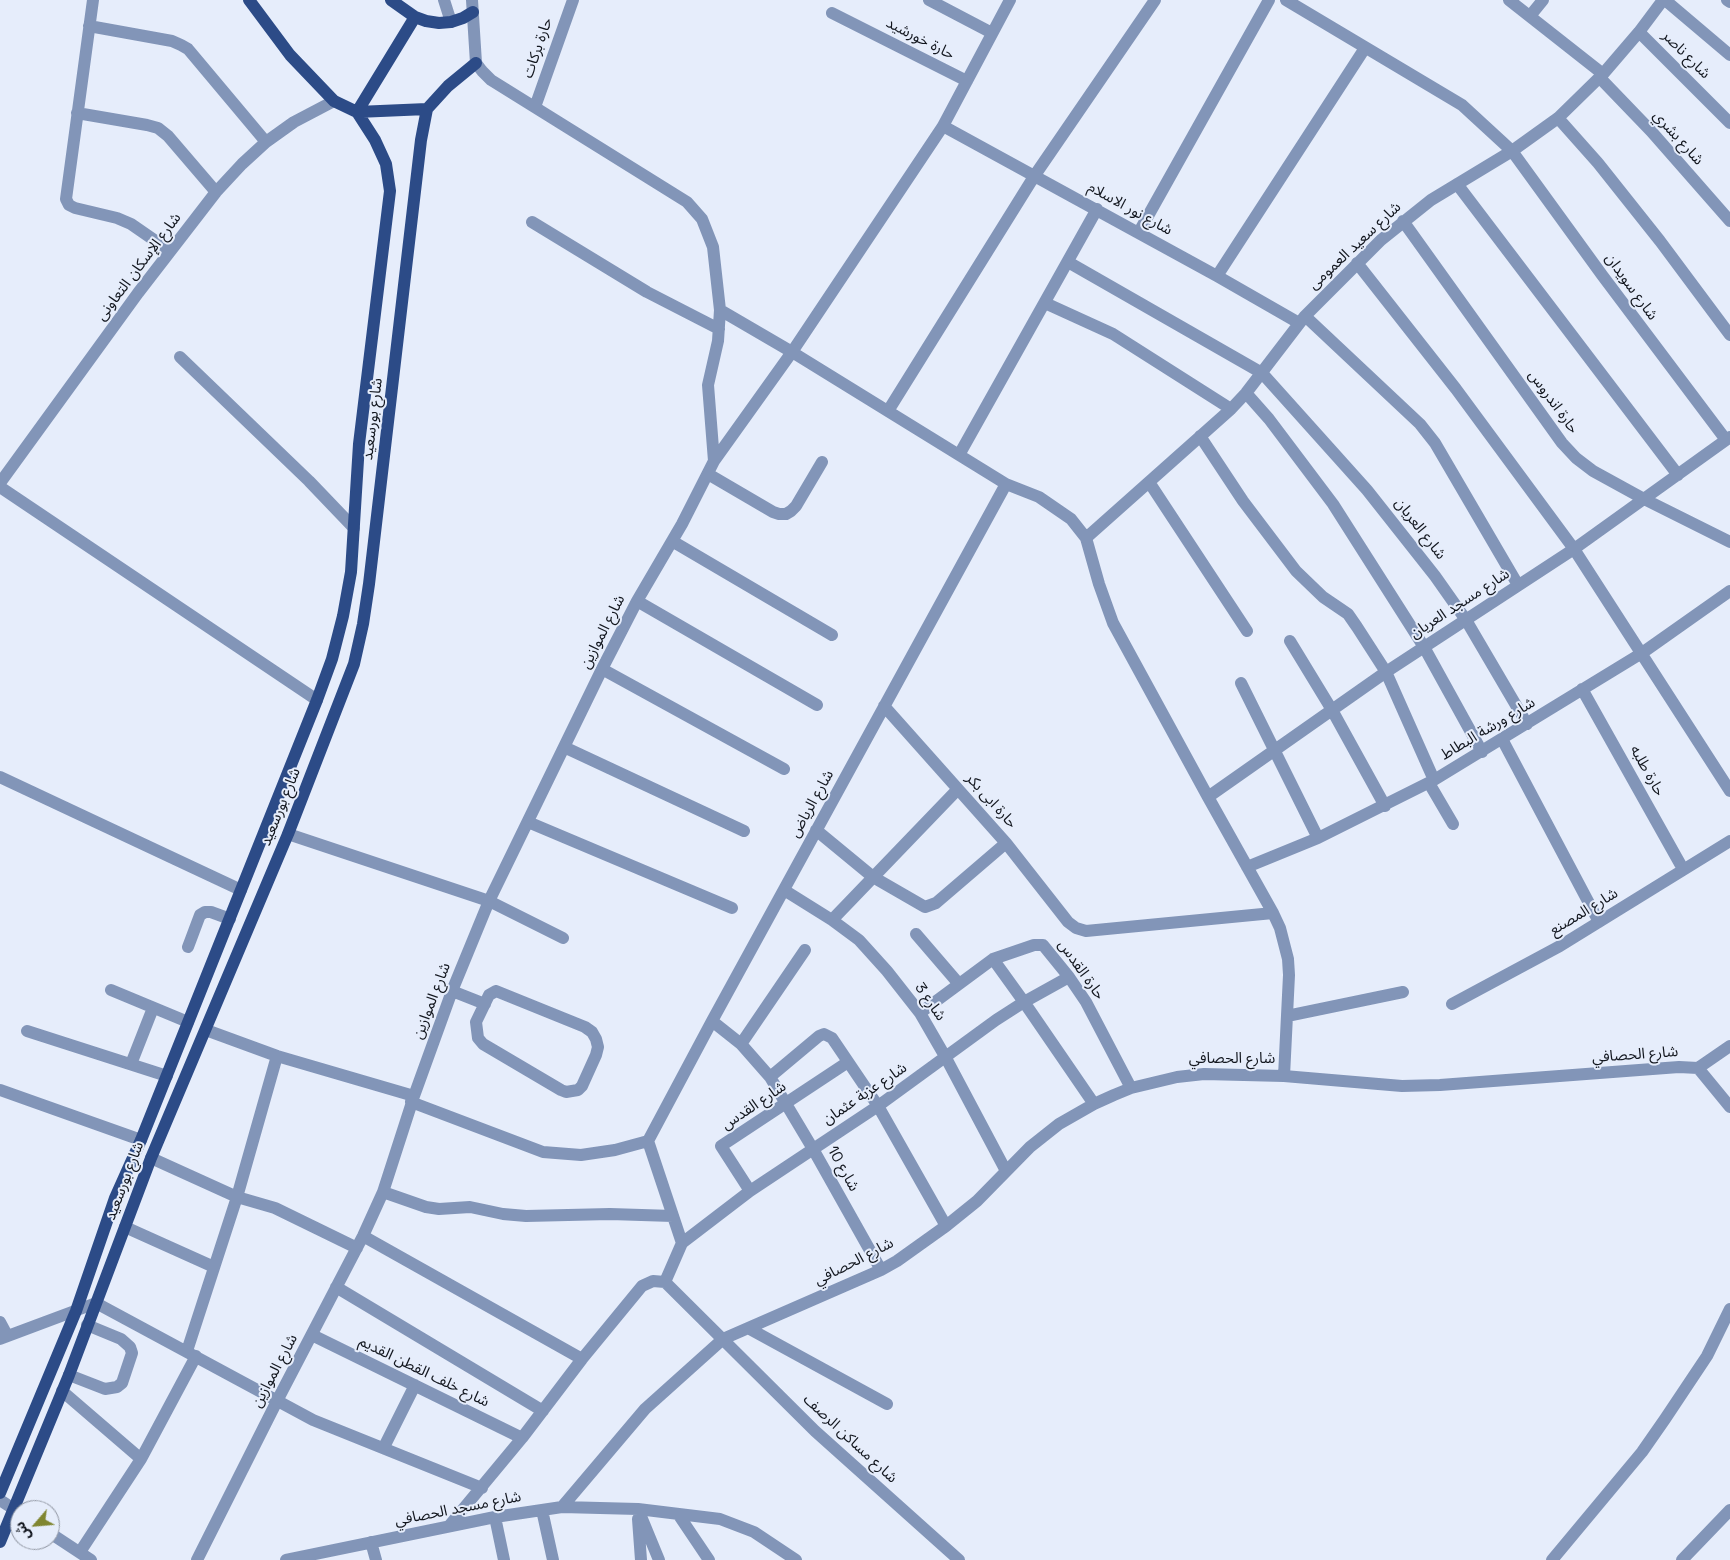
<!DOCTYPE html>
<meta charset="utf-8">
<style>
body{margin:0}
#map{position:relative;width:1730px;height:1560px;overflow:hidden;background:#e6edfb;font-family:"Space Grotesk","Noto Sans Arabic",sans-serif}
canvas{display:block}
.north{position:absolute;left:10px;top:1500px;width:50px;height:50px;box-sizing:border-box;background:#e6edfb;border:1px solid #9197a3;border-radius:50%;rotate:243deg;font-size:14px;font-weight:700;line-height:20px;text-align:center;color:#12161e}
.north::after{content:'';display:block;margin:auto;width:18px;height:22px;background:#808631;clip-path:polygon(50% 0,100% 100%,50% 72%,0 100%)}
</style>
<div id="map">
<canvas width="1730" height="1560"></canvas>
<div class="north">ش</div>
</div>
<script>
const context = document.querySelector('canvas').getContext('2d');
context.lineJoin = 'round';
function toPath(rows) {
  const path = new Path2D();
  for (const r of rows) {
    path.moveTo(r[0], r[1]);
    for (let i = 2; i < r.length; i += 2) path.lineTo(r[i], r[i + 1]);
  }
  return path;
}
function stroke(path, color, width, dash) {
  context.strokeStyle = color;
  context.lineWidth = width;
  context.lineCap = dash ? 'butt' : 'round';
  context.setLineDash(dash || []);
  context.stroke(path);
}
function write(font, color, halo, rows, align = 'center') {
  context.font = font + ' "Space Grotesk","Noto Sans Arabic",sans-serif';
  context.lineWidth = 4;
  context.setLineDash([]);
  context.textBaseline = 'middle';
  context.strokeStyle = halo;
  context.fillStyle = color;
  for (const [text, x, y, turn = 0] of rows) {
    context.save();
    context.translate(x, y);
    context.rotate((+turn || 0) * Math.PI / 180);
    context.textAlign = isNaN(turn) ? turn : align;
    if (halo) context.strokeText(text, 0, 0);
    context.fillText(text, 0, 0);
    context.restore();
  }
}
stroke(toPath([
 [93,0,66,199,69,205,75,208,117,218,131,224,170,251],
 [444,0,451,22],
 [472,0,476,63,482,71,491,80,687,202,702,219,713,247,720,310,718,341,708,385,714,461],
 [929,0,992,33],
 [1286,0,1462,105,1512,151,1602,275,1726,440],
 [1509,0,1603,74],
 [1665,0,1730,55],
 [1727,0,1730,2],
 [832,13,967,81],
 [1530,16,1543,0],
 [89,26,172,41,181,45,188,49,266,142],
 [1639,32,1730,123],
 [1600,78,1651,131,1730,221],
 [535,107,573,0],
 [77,113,147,125,158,128,168,136,216,192],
 [1558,118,1598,163,1660,241,1730,335],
 [943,126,1217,276,1299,323],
 [1457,184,1678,475],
 [1403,221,1562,443,1576,458,1593,471,1644,499,1730,542],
 [532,222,647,292,719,329],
 [1139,232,1269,0],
 [1068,262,1262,373,1367,490,1435,576,1466,620,1527,724],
 [1357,263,1456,389,1574,549,1730,791],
 [1217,276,1365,48],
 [1045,303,1113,334,1231,409],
 [720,310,792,352,1006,484,1039,497,1071,519,1086,538,1099,584,1113,623,1208,797,1273,913,1280,928,1288,959,1289,975,1284,1076],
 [1305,316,1420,424,1435,443,1518,585],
 [180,357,309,481,354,528],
 [1246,393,1269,419,1333,504,1424,647,1482,752],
 [888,411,1035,175,1155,0],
 [1200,436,1243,501,1296,571,1323,597,1348,614,1357,627,1386,672,1434,780],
 [959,455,1097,209],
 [708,474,773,512,779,514,786,514,791,511,796,506,822,462],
 [1149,482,1247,631],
 [0,483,138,293,216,192,242,164,266,142,294,122,334,101],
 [0,487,317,700],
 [1086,538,1231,409,1246,393,1305,316,1381,240,1431,200,1512,151,1558,118,1603,74,1639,32,1663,0],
 [672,541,832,635],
 [637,601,817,705],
 [1290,641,1332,710,1385,806],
 [602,669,784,769],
 [1241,683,1318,838],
 [1582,689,1683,869],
 [884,706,1006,843,1068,922,1076,928,1086,931,1273,913],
 [1502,739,1599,922],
 [564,747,744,831],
 [0,777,241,890],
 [1429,783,1453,824],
 [1208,797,1386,672,1574,549,1730,437],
 [528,822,732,908],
 [816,830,873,877,925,907,936,903,1006,843],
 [288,834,489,901,563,938],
 [1247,867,1318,838,1434,780,1642,653,1730,591],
 [784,890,832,920,859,940,887,971,920,1013,946,1058,1006,1171],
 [832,920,958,789],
 [916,934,959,984],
 [188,947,200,915,205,912,211,912,230,919],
 [993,959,1024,1002,1094,1104],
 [111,990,188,1022],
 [452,991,485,1004],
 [496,991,585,1027,592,1032,596,1039,598,1047,596,1055,582,1086,578,1090,566,1092,561,1090,483,1044,478,1038,476,1022,489,995,496,991],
 [1452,1004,1560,946,1730,841],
 [920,1013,993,959,1034,945,1043,945,1069,977,1086,1002,1131,1088],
 [1287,1016,1403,992],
 [712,1021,741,1044,770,1077,813,1149,881,1270],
 [206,1030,277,1056,414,1096],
 [27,1031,167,1076],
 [741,1044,805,950],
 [131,1064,153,1008],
 [1698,1068,1730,1107],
 [1698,1068,1730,1046],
 [770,1077,819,1036,824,1034,832,1038,878,1106,946,1226],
 [0,1090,141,1140],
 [411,1102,543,1152,581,1155,615,1150,648,1141],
 [648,1141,712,1021,1006,484],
 [648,1141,682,1243,665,1282],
 [151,1158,237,1197,275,1208,357,1248],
 [750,1191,721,1146,848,1062],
 [383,1192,426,1207,439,1209,470,1207,503,1214,526,1216,610,1214,673,1216],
 [125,1227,214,1267],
 [363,1236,582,1359],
 [682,1243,750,1191,878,1106,996,1020,1024,1002,1069,977],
 [336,1287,543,1411],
 [0,1322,7,1335],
 [748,1328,887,1404],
 [312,1335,522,1438],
 [0,1339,96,1303,313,1420,482,1488],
 [187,1351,237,1197,277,1056],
 [69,1375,105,1389,117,1387,122,1383,132,1353,130,1347,121,1339,87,1325],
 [62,1391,141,1459],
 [384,1447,415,1385],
 [0,1500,20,1513],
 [562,1507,645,1409,723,1339,881,1270,897,1261,946,1226,977,1201,1030,1147,1059,1124,1094,1104,1114,1095,1131,1088,1177,1077,1204,1074,1284,1076,1402,1086,1440,1085,1679,1067,1698,1068],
 [638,1509,659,1560],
 [542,1510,553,1560],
 [678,1514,709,1560],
 [495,1517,504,1560],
 [638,1519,641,1560],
 [449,1526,522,1438,582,1359,642,1286,653,1281,665,1282,815,1431,959,1560],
 [50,1533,91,1560],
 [371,1542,376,1560],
 [80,1552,141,1459,196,1356],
 [197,1560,277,1401,363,1236,383,1192,414,1096,452,991,489,901,602,669,637,601,682,524,714,461,792,352,943,126,1010,0],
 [286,1560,495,1517,562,1507,638,1509,720,1519,754,1532,796,1560],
 [1552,1560,1642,1452,1665,1419,1707,1356,1730,1309],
 [1682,1560,1730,1510]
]), '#8295b8', 12);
stroke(toPath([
 [249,0,290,55,334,101,357,112,427,109],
 [391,0,415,17,426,21,439,23,451,22,463,18,473,12],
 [357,112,415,17],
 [0,1493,76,1311,115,1198,141,1140,317,700,332,659,343,616,351,572,359,444,390,191,386,164,375,140,357,112],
 [0,1542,69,1375,151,1158,288,834,354,664,363,624,369,584,421,140,427,109,448,86,476,63]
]), '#2c4b87', 12);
write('15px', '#12161e', '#e6edfb', [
 ["حارة خورشيد",920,39,27],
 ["حارة بركات",538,48,-71],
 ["شارع ناصر",1686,55,45],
 ["شارع بشري",1678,138,48],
 ["شارع نور الاسلام",1130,209,29],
 ["شارع سعيد العمومى",1355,246,-43],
 ["شارع الإسكان التعاونى",139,267,-53],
 ["شارع سويدان",1631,287,54],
 ["حارة اندروس",1553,402,54],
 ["شارع بورسعيد",373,419,-83],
 ["شارع العريان",1420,529,52],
 ["شارع مسجد العريان",1460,604,-33],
 ["شارع الموازين",603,632,-63],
 ["شارع ورشة البطاط",1488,729,-31],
 ["حارة طلبه",1647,771,61],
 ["حارة ابى بكر",991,801,48],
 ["شارع الرياض",812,804,-61],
 ["شارع بورسعيد",281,807,-68],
 ["شارع المصنع",1584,912,-31],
 ["حارة القدس",1081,970,55],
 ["شارع الموازين",432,1001,-69],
 ["شارع 3",930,1002,55],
 ["شارع الحصافي",1635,1055,-4],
 ["شارع الحصافي",1232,1059],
 ["شارع عزبة عثمان",865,1094,-34],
 ["شارع القدس",754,1106,-34],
 ["شارع 10",843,1169,61],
 ["شارع بورسعيد",125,1181,-69],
 ["شارع الحصافي",854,1262,-27],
 ["شارع الموازين",275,1371,-62],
 ["شارع خلف القطن القديم",424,1372,26],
 ["شارع مساكن الرصف",850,1439,43],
 ["شارع مسجد الحصافي",458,1509,-11]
]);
</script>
